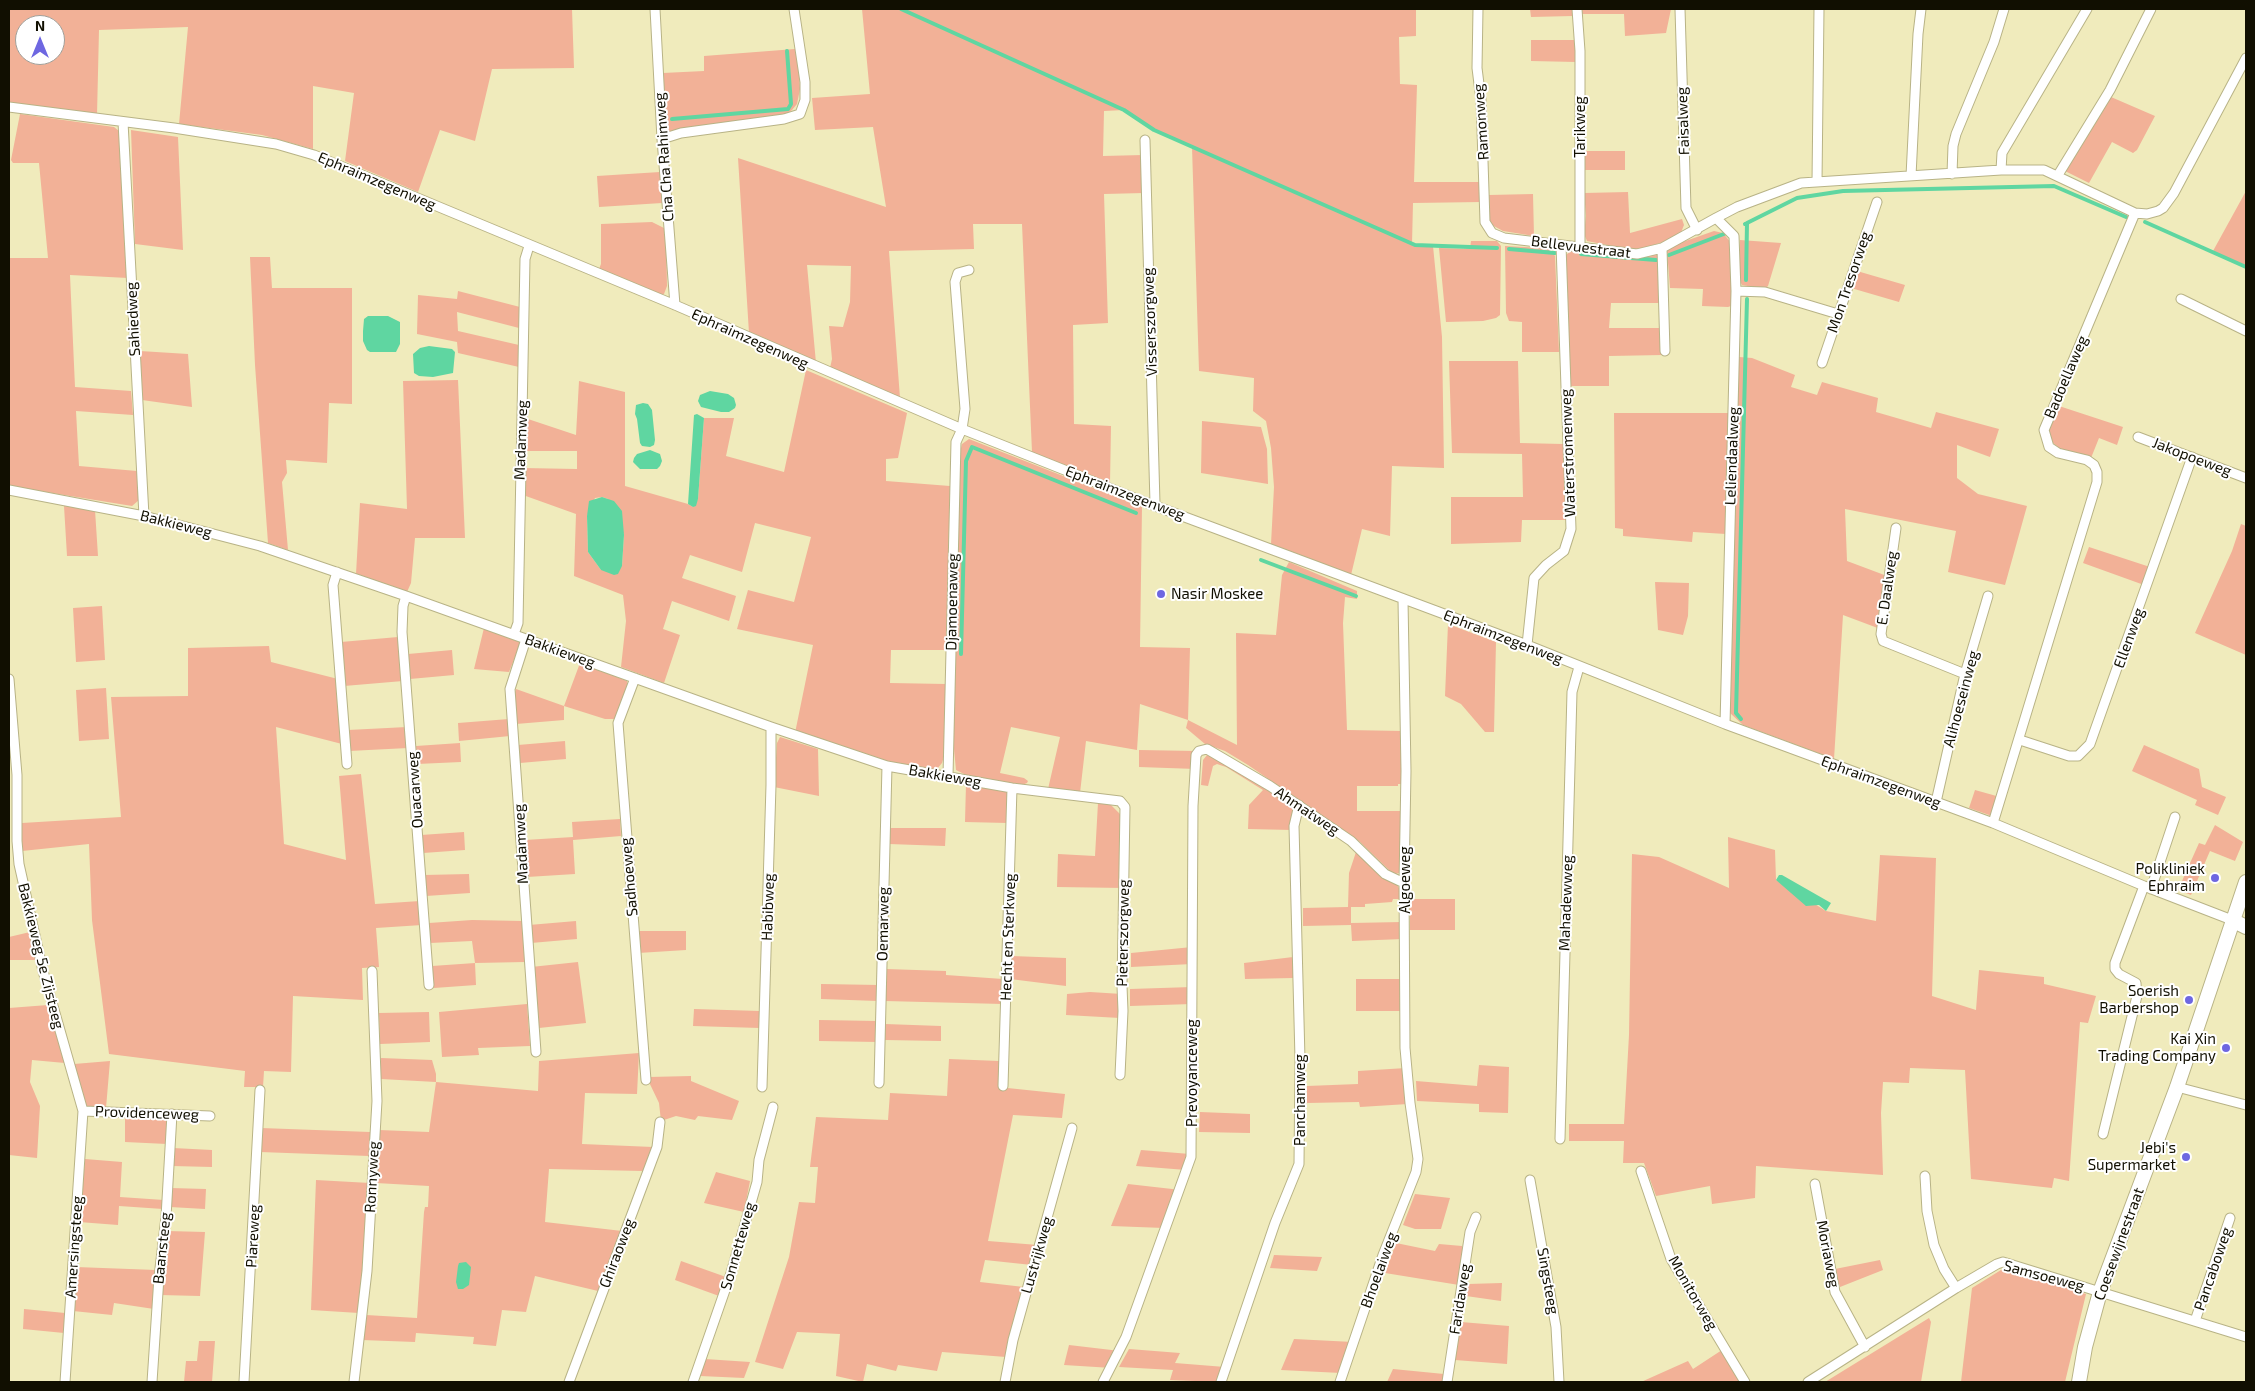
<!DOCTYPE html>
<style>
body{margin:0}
#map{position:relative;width:2255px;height:1391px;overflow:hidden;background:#f0ebbc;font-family:"Exo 2",sans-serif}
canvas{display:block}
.frame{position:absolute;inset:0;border:10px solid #110f01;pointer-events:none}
.north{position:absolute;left:15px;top:15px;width:50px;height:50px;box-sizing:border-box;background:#fff;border:1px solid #a09f99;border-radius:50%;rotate:0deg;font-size:14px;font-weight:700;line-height:20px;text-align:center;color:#110f01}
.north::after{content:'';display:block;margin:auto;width:18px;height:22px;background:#6e67e1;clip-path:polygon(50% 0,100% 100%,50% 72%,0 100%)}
</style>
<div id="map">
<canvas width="2255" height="1391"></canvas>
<div class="frame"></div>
<div class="north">N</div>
</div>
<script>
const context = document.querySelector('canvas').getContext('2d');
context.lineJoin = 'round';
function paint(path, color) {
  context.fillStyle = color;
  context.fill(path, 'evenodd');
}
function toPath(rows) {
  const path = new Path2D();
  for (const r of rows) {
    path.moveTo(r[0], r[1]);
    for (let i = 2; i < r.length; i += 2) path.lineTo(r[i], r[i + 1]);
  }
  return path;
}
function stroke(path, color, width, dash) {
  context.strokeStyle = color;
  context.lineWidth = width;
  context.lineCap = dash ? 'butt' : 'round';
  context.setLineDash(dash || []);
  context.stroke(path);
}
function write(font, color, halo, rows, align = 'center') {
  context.font = font + ' "Exo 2",sans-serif';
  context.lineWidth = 4;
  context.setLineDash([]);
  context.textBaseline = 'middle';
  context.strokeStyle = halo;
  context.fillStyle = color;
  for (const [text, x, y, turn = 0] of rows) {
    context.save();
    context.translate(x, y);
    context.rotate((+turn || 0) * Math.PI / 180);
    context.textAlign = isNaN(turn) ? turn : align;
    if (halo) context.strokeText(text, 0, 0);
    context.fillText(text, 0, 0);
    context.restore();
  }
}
paint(toPath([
 [9,9,572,9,574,68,492,69,475,141,440,130,418,192,345,161,354,93,313,86,313,149,262,135,179,124,188,27,99,30,97,115,9,102],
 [25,25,55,25,55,55,25,55],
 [862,9,1416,9,1416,36,1399,37,1400,84,1417,85,1414,182,1481,182,1481,202,1413,203,1412,244,1433,246,1442,337,1444,468,1392,466,1390,536,1362,529,1351,575,1271,544,1274,487,1271,448,1266,421,1253,411,1254,378,1199,371,1192,147,1154,130,1124,110,1104,111,1103,156,1143,155,1144,193,1104,194,1108,323,1073,325,1074,424,1111,426,1110,483,1032,452,1022,224,973,224,974,249,889,251,900,398,830,368,832,359,829,326,843,327,850,302,851,266,807,265,816,363,749,333,738,158,886,207,873,127,815,130,812,98,870,94],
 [1530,9,1573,9,1573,16,1531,17],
 [1581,9,1671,9,1666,33,1625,36,1624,14,1581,14],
 [1531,40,1574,40,1576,46,1576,62,1531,61],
 [795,49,798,59,800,89,797,104,792,110,785,115,666,132,663,73,704,71,704,56],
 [2111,97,2155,116,2137,150,2133,153,2112,142,2089,183,2065,171],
 [20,114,114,127,119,131,128,278,70,275,75,387,131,391,133,415,76,411,79,466,137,471,139,500,132,506,9,486,9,258,48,258,39,163,13,163,11,160],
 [131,130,178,137,183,250,135,244],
 [1585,151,1625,151,1625,170,1584,170],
 [660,172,662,203,599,207,597,176],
 [2246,191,2246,267,2213,251],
 [1628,192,1630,233,1682,219,1684,225,1680,235,1670,240,1640,249,1627,249,1587,241,1584,234,1586,216,1584,193],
 [1533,194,1534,236,1503,231,1492,225,1490,221,1489,195],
 [652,222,664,228,666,232,667,286,664,294,660,295,599,269,601,264,601,224],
 [1714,231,1723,233,1731,243,1731,306,1728,307,1702,306,1703,289,1670,288,1667,250,1677,244],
 [1740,240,1781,243,1768,286,1765,289,1742,285,1740,281],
 [1471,241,1497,241,1501,246,1500,315,1496,318,1483,321,1446,322,1439,248,1470,249],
 [1505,246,1545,248,1550,249,1555,256,1559,352,1522,352,1522,322,1509,321,1506,313],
 [1572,250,1639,257,1659,254,1664,303,1611,303,1609,328,1664,328,1663,355,1609,356,1609,386,1569,386,1565,261,1566,255],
 [250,257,270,257,272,288,352,288,352,404,329,403,327,463,286,460,287,473,282,482,288,550,268,543,255,365],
 [1857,271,1905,285,1899,302,1851,288],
 [458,291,520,307,519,328,457,312,458,331,519,345,519,367,458,353,457,342,417,334,418,295,457,299],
 [140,351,188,354,192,407,142,400],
 [1739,357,1752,358,1795,375,1791,387,1817,395,1822,382,1878,398,1876,412,1931,428,1936,412,1999,429,1990,457,1957,445,1957,478,1978,494,2027,506,2005,585,1948,572,1956,531,1845,509,1847,561,1887,576,1883,630,1843,615,1834,759,1743,725,1730,713],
 [1449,361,1518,361,1520,443,1563,444,1567,520,1522,520,1521,542,1451,544,1451,497,1523,497,1522,454,1452,453],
 [806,370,907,413,898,458,886,459,886,481,950,486,946,650,891,650,890,683,946,684,945,753,942,763,937,769,932,770,887,761,795,733,813,645,737,629,748,590,794,602,811,537,755,523,742,572,690,555,682,578,736,596,729,621,672,601,663,629,680,635,664,683,621,667,626,621,623,595,574,576,576,514,523,495,523,468,577,469,577,451,523,451,525,418,576,435,579,381,625,392,625,486,688,504,693,507,698,499,704,418,734,418,726,456,784,472],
 [602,497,608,499,624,535,622,566,601,570,588,552,587,516,595,498],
 [458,380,465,538,415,538,411,583,407,592,356,574,360,503,407,509,403,381],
 [2059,406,2123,427,2117,445,2099,438,2091,458,2059,448,2052,442,2049,431],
 [1614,413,1728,413,1726,534,1693,532,1692,542,1623,536,1623,529,1615,528],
 [1202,421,1261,427,1267,449,1268,484,1201,473],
 [969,439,1142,507,1140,647,1190,648,1188,720,1237,745,1236,633,1276,635,1282,575,1289,562,1357,591,1357,599,1345,597,1343,623,1347,730,1403,731,1403,784,1398,784,1398,786,1357,786,1357,811,1403,811,1401,871,1399,873,1396,874,1390,871,1360,842,1343,830,1248,765,1225,751,1205,744,1186,728,1188,720,1140,704,1137,750,1086,741,1080,793,1048,789,1060,737,1011,727,1000,773,1024,778,1028,781,1027,783,1022,785,968,776,956,770,953,739,960,452,962,444],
 [64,506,95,510,98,556,67,556],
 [2241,524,2246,526,2246,655,2195,633,2232,551],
 [2089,547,2150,567,2144,585,2083,563],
 [1655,582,1689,583,1688,616,1683,635,1658,630],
 [102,606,105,660,76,662,73,608],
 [1448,624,1496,642,1494,732,1485,732,1461,704,1445,696],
 [484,628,519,642,519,647,509,672,474,669],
 [398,637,403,681,344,686,341,642],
 [269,646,271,662,338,679,342,744,276,727,284,844,346,860,339,776,361,774,375,904,420,901,422,925,376,928,379,967,362,968,363,1000,293,996,291,1072,264,1071,263,1087,244,1087,245,1071,109,1054,92,920,89,844,22,851,21,843,22,823,121,817,111,697,188,696,188,648],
 [452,650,454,675,410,679,408,654],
 [580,663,627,681,627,689,615,719,605,719,564,706,564,720,516,724,514,695,516,689,564,706],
 [106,688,109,739,79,741,76,690],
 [509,719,510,736,459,741,458,723],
 [407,727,408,748,349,751,348,730],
 [780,737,818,749,819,796,774,787,777,743],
 [565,741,566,759,520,763,518,745],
 [460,743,461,762,417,764,416,746],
 [2144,745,2199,769,2202,787,2226,797,2218,815,2195,805,2197,800,2132,771],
 [1139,750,1196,751,1196,769,1139,767],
 [1215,754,1296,809,1292,830,1248,829,1249,805,1263,790,1226,767,1217,764,1213,766,1208,786,1201,785,1203,760,1207,755],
 [966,784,1007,792,1008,823,965,822],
 [1975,790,2000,797,1992,816,1969,808],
 [1098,803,1110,804,1121,815,1124,888,1057,887,1058,854,1095,856],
 [620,819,621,836,573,840,575,874,527,877,525,840,573,837,572,822],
 [2215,825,2243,842,2235,861,2210,851,2191,895,2178,890,2199,843,2205,845],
 [890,828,946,828,945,846,889,844],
 [464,832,465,850,423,853,421,835],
 [1728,837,1775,850,1776,880,1826,911,1876,921,1880,855,1936,858,1932,996,1976,1010,1979,970,2044,977,2044,984,2096,996,2088,1023,2080,1022,2069,1181,2054,1178,2052,1188,1971,1179,1965,1070,1910,1068,1909,1083,1883,1082,1881,1113,1883,1175,1756,1166,1755,1198,1712,1204,1710,1186,1656,1196,1644,1163,1623,1163,1624,1141,1569,1141,1569,1124,1624,1124,1629,1035,1632,854,1659,857,1729,888],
 [1357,849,1386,879,1397,885,1401,891,1400,899,1393,899,1392,902,1365,904,1365,907,1351,907,1351,923,1402,922,1403,939,1352,941,1351,925,1303,926,1303,908,1348,907,1349,873],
 [469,874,470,893,426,896,424,875],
 [1410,899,1455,899,1455,930,1410,930],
 [472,920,523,921,525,962,475,963,476,985,434,988,432,966,475,963,472,941,430,943,429,923],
 [576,921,577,939,531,943,529,925],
 [636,931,686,931,686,950,638,953],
 [30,932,36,960,9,960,9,937],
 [1192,947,1192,964,1131,967,1131,953],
 [1011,956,1066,958,1066,986,1010,979],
 [1293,957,1293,978,1245,979,1244,963],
 [578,962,586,1023,539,1028,531,967],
 [886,969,946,971,946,975,1003,979,1003,1004,885,1001],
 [1356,979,1404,979,1404,1011,1356,1011],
 [821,984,879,985,878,1001,821,999],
 [1192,987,1192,1004,1130,1006,1130,989],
 [1090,992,1122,994,1120,1018,1066,1015,1067,994],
 [527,1004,530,1046,478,1048,479,1055,442,1057,439,1012],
 [48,1005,65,1063,32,1060,30,1082,40,1106,37,1158,9,1155,10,1057,9,1057,9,1008],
 [694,1009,760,1011,760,1028,693,1026],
 [429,1012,430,1042,380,1044,379,1013],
 [819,1020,878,1021,878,1042,819,1041],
 [885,1024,941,1026,941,1041,885,1040],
 [639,1053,637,1094,585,1093,582,1144,653,1147,643,1171,549,1169,545,1222,622,1231,598,1291,535,1276,526,1312,502,1310,496,1346,473,1344,474,1337,416,1333,415,1342,362,1340,366,1315,417,1318,424,1212,425,1207,428,1207,429,1186,376,1183,379,1130,429,1132,436,1082,381,1079,381,1058,432,1060,436,1074,436,1082,538,1091,539,1061],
 [949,1059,999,1061,998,1087,1065,1094,1062,1118,1013,1115,988,1241,1038,1245,1032,1265,985,1260,980,1282,1024,1287,1006,1357,942,1352,937,1371,898,1365,896,1371,867,1364,863,1382,836,1376,840,1334,797,1332,783,1369,755,1362,789,1257,799,1202,815,1203,818,1167,810,1167,816,1117,888,1120,890,1093,947,1096],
 [110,1061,106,1108,88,1108,86,1106,74,1064],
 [1479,1065,1509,1067,1508,1113,1479,1112,1479,1104,1417,1101,1416,1081,1477,1086],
 [1406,1068,1408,1104,1360,1107,1359,1102,1307,1103,1307,1086,1358,1084,1358,1071],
 [691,1076,691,1081,739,1101,732,1120,698,1116,695,1120,676,1116,661,1121,659,1103,648,1080,649,1077],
 [1200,1112,1250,1114,1250,1133,1199,1132],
 [125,1116,162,1117,168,1123,167,1144,125,1142],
 [261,1128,370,1132,369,1156,260,1152],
 [173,1148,212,1150,212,1167,172,1166],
 [1141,1150,1190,1154,1186,1170,1136,1166],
 [85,1159,122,1162,120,1197,164,1200,163,1209,119,1206,118,1225,79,1222],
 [716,1172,750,1181,744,1212,704,1203],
 [316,1180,370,1183,359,1313,311,1310],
 [1128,1184,1181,1190,1164,1228,1111,1226],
 [171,1188,206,1189,205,1209,170,1207],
 [1415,1194,1450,1198,1441,1229,1415,1229,1403,1225],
 [167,1231,205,1232,200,1296,160,1295],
 [1396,1243,1435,1251,1439,1244,1462,1246,1463,1255,1459,1285,1385,1273],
 [1274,1255,1322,1257,1317,1271,1270,1268],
 [1880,1260,1883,1270,1840,1287,1835,1269],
 [681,1261,726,1277,719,1296,675,1280],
 [76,1267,156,1270,154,1309,114,1303,112,1315,73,1311],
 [2007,1269,2086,1294,2065,1382,1961,1382,1972,1288,2001,1270],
 [1502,1283,1501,1301,1466,1296,1468,1284],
 [24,1309,65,1313,64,1333,23,1329],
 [1929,1318,1931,1322,1921,1382,1825,1382],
 [1461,1322,1509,1326,1507,1364,1455,1360],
 [1294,1339,1353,1342,1341,1373,1281,1370],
 [199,1341,215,1341,212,1382,184,1382,186,1361,197,1361],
 [1069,1345,1120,1351,1112,1368,1064,1365],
 [1129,1349,1180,1353,1175,1363,1225,1367,1220,1382,1170,1380,1173,1370,1119,1367],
 [1722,1350,1741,1382,1641,1382,1688,1361,1693,1369],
 [705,1359,750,1362,744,1378,700,1376],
 [1393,1369,1444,1374,1443,1382,1387,1382]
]), '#f2b197');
paint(toPath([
 [368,316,388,316,400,322,400,344,396,352,370,352,367,350,363,341,363,331,364,319],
 [429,346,452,349,455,352,453,373,433,377,419,376,414,373,413,354,420,348],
 [710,391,728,394,734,398,736,405,735,408,729,412,721,412,701,407,698,401,700,395],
 [643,403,648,404,652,410,655,440,654,445,650,447,642,446,640,443,637,419,635,414,636,405],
 [697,414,704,418,698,499,696,506,693,507,688,504,694,415],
 [650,450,660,454,662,461,660,466,657,469,640,469,633,462,634,458,637,454],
 [602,497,614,501,622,511,624,535,622,566,618,574,614,575,601,570,588,552,587,516,589,501],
 [1779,875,1782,875,1831,903,1826,911,1819,905,1806,906,1776,880],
 [466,1262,471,1267,469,1285,463,1289,458,1289,456,1282,458,1266,459,1263]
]), '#5fd6a1');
stroke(toPath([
 [901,9,1124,110,1154,130,1415,245,1497,248],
 [672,119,788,109,791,104,787,51],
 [2145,222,2246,267],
 [1745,224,1797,198,1843,191,2054,186,2126,217],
 [1509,249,1555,253],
 [1581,254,1656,260],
 [1669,255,1729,232],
 [1746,280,1747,223],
 [1261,560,1356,596],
 [961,654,966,461,972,447,1136,513],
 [1741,719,1736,713,1747,299]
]), '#5fd6a1', 4);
const street = toPath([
 [655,9,662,139,675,305],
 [1478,9,1477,68,1481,100,1485,222,1492,233,1504,238,1637,254,1662,248,1716,218,1734,236,1736,291,1725,724],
 [1577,9,1580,51,1580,246],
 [1680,9,1686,208,1697,230],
 [9,107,174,128,276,144,314,155,675,305,962,429,1142,501,1527,645,1725,724,1993,823,2144,886,2232,920],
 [123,122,144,516],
 [662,139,681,133,784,119,800,114,805,100,805,82,794,9],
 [1145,140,1155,504],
 [2001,170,2002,153,2087,9],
 [1952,174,1953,146,1956,134,1994,42,2004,9],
 [2058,175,2110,90,2151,9],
 [1911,176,1918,34,1921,9],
 [1817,182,1819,9],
 [1716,218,1737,207,1801,183,2001,170,2044,170,2135,213],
 [1662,248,1665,351],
 [1736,291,1765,292,1838,314],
 [2181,299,2246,331],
 [1822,363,1877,202],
 [2138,437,2246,478],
 [9,490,144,516,260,546,406,596,771,727,887,766,1012,788,1120,801,1125,807,1122,986,1123,1011,1120,1075],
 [1896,528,1881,634,1883,641,1965,674],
 [337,572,333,585,347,764],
 [406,596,403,606,402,632,429,985],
 [514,634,518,623,525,259,529,246],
 [526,639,510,689,536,1052],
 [1527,645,1534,578,1546,565,1564,551,1571,529,1561,245],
 [635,678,618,723,646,1080],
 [9,679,17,775,17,841,19,864,43,971,83,1111,65,1382],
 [2020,740,2069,756,2078,756,2090,744,2192,457],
 [948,776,956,442,962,429,965,409,955,282,958,273,969,270],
 [1936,802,1965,674,1988,596],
 [1993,823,2097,482,2097,472,2094,465,2087,460,2058,453,2049,447,2044,430,2135,213,2147,214,2158,211,2163,208,2174,193,2246,58],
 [2151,889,2175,817],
 [879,1083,887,766],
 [1003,1086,1012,788],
 [762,1087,771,785,771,727],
 [2177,1087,2246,1105],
 [83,1111,210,1116],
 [2103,1134,2137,996,2136,983,2119,974,2115,969,2115,963,2144,886],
 [1560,1139,1572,692,1579,667],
 [1641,1171,1671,1259,1745,1382],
 [1925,1176,1927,1211,1934,1245,1944,1269,1956,1288],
 [1530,1180,1556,1327,1559,1382],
 [1815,1184,1835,1292,1865,1347],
 [2195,1321,2230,1218],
 [152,1382,159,1277,166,1217,172,1114],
 [244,1382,260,1090],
 [354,1382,367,1271,377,1101,372,971],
 [569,1382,657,1147,660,1122],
 [693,1382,731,1273,757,1182,759,1160,773,1107],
 [1005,1382,1013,1340,1072,1128],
 [1103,1382,1126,1337,1191,1157,1193,806,1196,755,1199,751,1207,749,1270,786,1351,841,1385,874,1404,883],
 [1221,1382,1275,1223,1299,1164,1300,1059,1294,826,1299,805],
 [1340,1382,1383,1255,1416,1172,1418,1159,1410,1103,1405,1048,1404,883,1406,771,1403,600],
 [1447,1382,1470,1232,1476,1217],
 [1808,1382,1956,1288,1997,1264,2003,1262,2246,1337]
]);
const secondary = toPath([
 [2232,920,2246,927],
 [2079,1382,2085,1347,2100,1292,2177,1087,2246,882]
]);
stroke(street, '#b8b386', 11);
stroke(secondary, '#b8b386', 16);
stroke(street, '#fff', 9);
stroke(secondary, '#fff', 14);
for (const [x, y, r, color] of [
 [1161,594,5,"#6e67e1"],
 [2215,878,5,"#6e67e1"],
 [2189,1000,5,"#6e67e1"],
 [2226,1048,5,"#6e67e1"],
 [2186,1157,5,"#6e67e1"]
]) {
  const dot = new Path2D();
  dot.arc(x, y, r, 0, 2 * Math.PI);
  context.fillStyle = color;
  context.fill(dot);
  stroke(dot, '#fff', 2);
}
write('15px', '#110f01', '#fff', [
 ["Faisalweg",1683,121,-92],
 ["Ramonweg",1481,122,-94],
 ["Tarikweg",1580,127,-90],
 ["Cha Cha Rahimweg",664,157,-94],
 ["Ephraimzegenweg",377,181,23],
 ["Bellevuestraat",1581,247,7],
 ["Mon Tresorweg",1849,282,-71],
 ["Sahiedweg",133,319,-93],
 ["Visserszorgweg",1150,322,-92],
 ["Ephraimzegenweg",750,339,24],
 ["Badoellaweg",2066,377,-67],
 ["Madamweg",521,440,-88],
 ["Waterstromenweg",1568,453,-92],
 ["Leliendaalweg",1732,456,-88],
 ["Jakopoeweg",2192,457,21],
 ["Ephraimzegenweg",1125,493,21],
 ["Bakkieweg",176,524,14],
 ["E. Daalweg",1887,588,-82],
 ["Djamoenaweg",952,602,-89],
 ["Ephraimzegenweg",1503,637,21],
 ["Ellenweg",2129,638,-70],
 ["Bakkieweg",560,651,20],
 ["Alihoeseinweg",1961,699,-75],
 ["Bakkieweg",945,776,10],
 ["Ephraimzegenweg",1881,782,20],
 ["Ouacarweg",415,790,-94],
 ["Ahmatweg",1307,811,34],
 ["Madamweg",521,844,-93],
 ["Sadhoeweg",629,877,-95],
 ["Algoeweg",1405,880,-90],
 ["Mahadewweg",1566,903,-88],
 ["Habibweg",768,907,-88],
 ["Oemarweg",883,924,-89],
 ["Pieterszorgweg",1123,933,-89],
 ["Hecht en Sterkweg",1008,937,-88],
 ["Bakkieweg 5e Zijsteeg",41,956,76],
 ["Prevoyanceweg",1192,1073,-90],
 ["Panchamweg",1300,1100,-90],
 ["Providenceweg",147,1113,2],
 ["Ronnyweg",372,1177,-87],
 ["Piareweg",253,1236,-87],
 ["Coesewijnestraat",2119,1244,-70],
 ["Sonnetteweg",738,1246,-74],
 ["Amersingsteeg",74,1247,-86],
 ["Baansteeg",162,1248,-84],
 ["Ghiraoweg",617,1253,-69],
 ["Moriaweg",1828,1254,79],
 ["Lustrijkweg",1037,1255,-74],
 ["Pancaboweg",2213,1269,-71],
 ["Bhoelaiweg",1379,1270,-70],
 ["Samsoeweg",2044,1276,15],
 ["Singsteeg",1548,1281,80],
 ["Monitorweg",1693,1293,60],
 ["Faridaweg",1460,1299,-81]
]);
write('15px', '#110f01', '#fff', [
 ["Nasir Moskee",1171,594,"left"],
 ["Polikliniek",2205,869],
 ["Ephraim",2205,886],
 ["Soerish",2179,991],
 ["Barbershop",2179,1008],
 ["Kai Xin",2216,1039],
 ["Trading Company",2216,1056],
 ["Jebi's",2176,1148],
 ["Supermarket",2176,1165]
], 'right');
</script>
